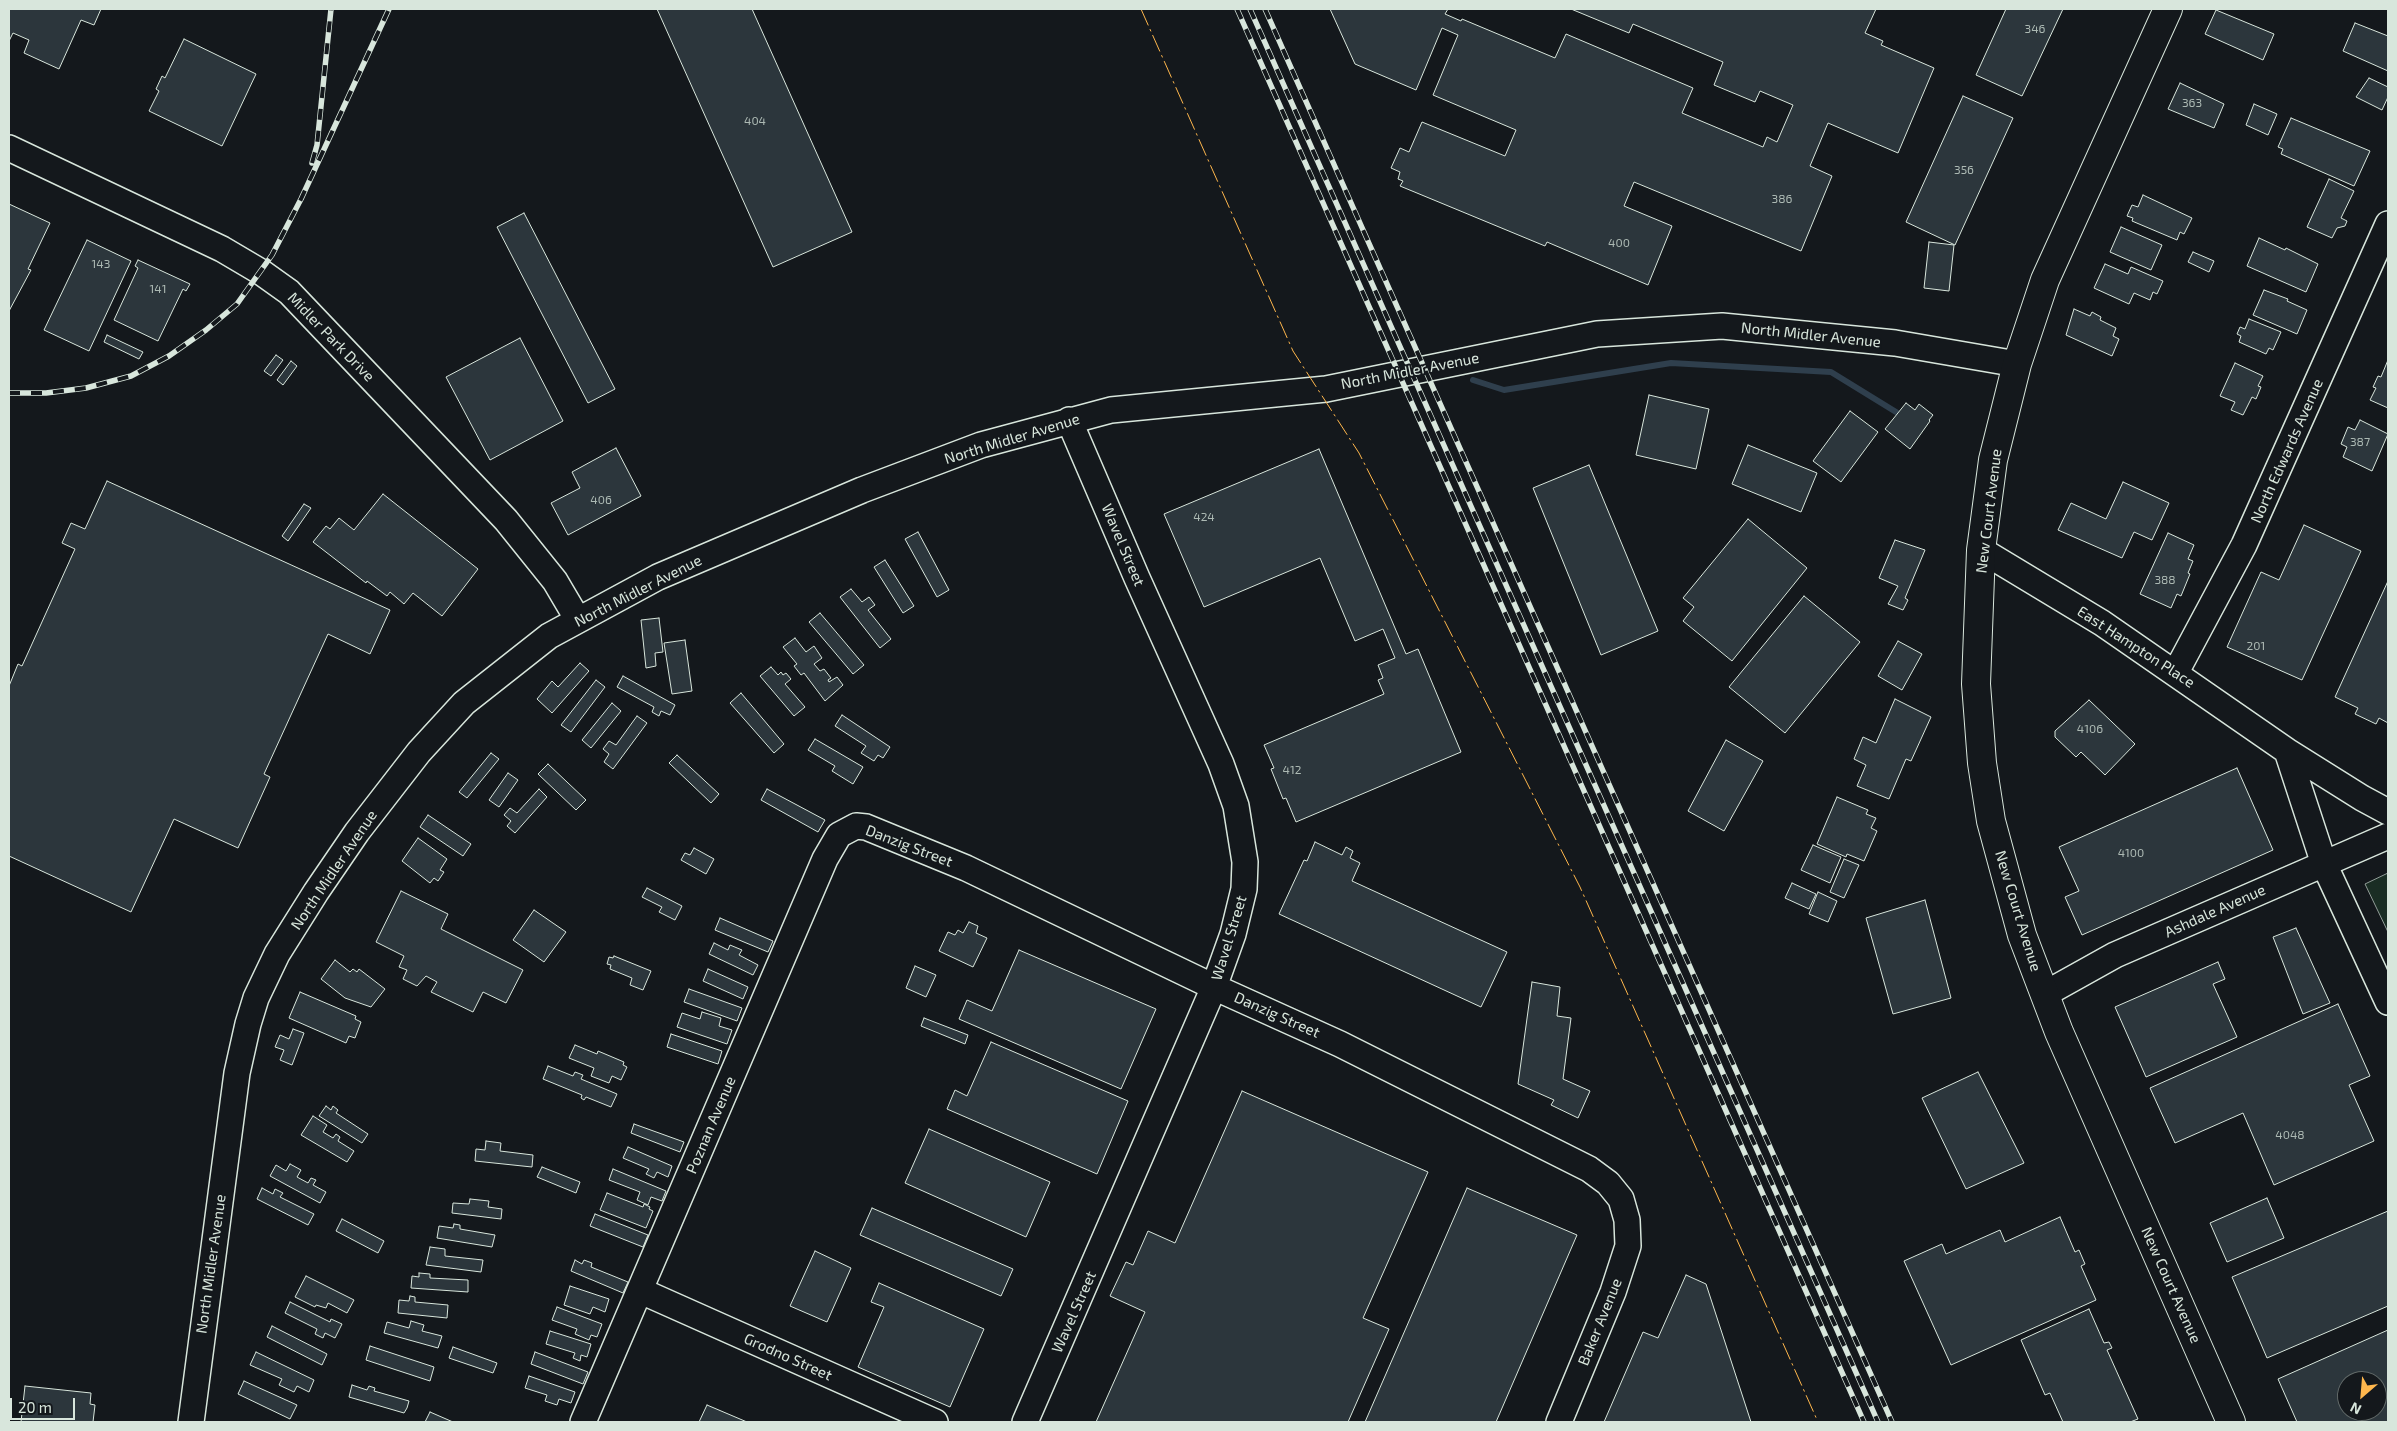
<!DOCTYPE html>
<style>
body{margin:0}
#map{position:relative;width:2397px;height:1431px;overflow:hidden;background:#14181c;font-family:"Exo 2",sans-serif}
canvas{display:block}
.frame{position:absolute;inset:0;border:10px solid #d8e6dc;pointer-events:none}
.north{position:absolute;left:2337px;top:1371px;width:50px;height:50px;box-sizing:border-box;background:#14181c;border:1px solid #626a69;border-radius:50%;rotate:207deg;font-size:14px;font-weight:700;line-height:20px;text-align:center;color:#d8e6dc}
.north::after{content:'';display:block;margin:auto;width:18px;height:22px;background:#ffb74d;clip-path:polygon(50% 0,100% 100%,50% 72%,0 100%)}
.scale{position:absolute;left:10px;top:1398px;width:65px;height:22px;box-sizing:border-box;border:2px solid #d8e6dc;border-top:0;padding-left:6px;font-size:15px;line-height:18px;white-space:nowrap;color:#d8e6dc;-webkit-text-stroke:4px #14181c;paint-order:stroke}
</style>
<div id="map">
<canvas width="2397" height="1431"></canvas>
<div class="frame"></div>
<div class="north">N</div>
<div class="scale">20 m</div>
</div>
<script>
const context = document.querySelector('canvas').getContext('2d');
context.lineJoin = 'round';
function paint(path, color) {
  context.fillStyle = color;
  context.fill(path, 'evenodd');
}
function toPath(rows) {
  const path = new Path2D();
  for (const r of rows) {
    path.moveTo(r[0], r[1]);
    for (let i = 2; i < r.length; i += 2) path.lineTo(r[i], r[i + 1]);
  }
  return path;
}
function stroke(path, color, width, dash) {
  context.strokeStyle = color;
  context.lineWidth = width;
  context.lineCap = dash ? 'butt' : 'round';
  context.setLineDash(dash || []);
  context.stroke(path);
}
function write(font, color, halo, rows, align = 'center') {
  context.font = font + ' "Exo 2",sans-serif';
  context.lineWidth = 4;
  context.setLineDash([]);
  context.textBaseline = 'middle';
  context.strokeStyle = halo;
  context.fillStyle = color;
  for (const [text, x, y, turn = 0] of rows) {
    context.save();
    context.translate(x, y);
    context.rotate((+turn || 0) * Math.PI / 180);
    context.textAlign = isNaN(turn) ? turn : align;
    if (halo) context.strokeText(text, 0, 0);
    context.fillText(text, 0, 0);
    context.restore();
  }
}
const green = toPath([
 [2388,873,2388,932,2365,884,2388,873]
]);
paint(green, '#1a2d24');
stroke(green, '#939e99', 1);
stroke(toPath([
 [1473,380,1504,390,1671,363,1831,372,1896,412]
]), '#2f3f4d', 6);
const building = toPath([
 [9,9,101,9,94,25,81,20,59,69,24,53,29,40,13,33,9,41,9,9],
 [657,9,752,9,852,232,773,267,657,9],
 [1330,9,1448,9,1445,14,1461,21,1462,19,1555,58,1566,34,1693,88,1682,113,1763,147,1767,137,1777,142,1793,105,1760,91,1755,102,1714,85,1723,62,1633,24,1629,33,1571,9,1876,9,1865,33,1883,41,1881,45,1934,68,1898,153,1828,123,1810,166,1832,176,1801,251,1634,182,1624,206,1672,226,1648,285,1547,242,1545,246,1400,186,1403,181,1398,179,1400,172,1391,168,1400,148,1409,152,1422,122,1505,156,1516,130,1433,95,1458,35,1442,28,1416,90,1355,64,1330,9],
 [2006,9,2063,9,2022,96,1976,75,2006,9],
 [2216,10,2274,34,2263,60,2205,34,2216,10],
 [2355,23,2388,36,2388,71,2343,51,2355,23],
 [184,39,256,74,222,146,149,111,159,91,156,89,162,76,165,78,184,39],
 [2369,78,2388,87,2388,97,2382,110,2356,97,2369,78],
 [2180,83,2224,104,2214,128,2168,109,2180,83],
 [1963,96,2013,118,1955,245,1906,222,1963,96],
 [2254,104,2277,114,2268,135,2246,125,2254,104],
 [2291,118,2370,151,2354,186,2281,154,2283,149,2278,147,2291,118],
 [2329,179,2354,191,2341,218,2347,221,2345,226,2337,228,2332,238,2307,227,2329,179],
 [2143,195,2192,218,2184,234,2180,232,2177,240,2132,221,2133,218,2127,216,2132,205,2138,207,2143,195],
 [9,204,50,223,28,269,31,270,9,311,9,204],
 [524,213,615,389,588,403,497,227,524,213],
 [2121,227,2162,245,2151,270,2110,252,2121,227],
 [2259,238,2285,250,2286,248,2318,264,2306,292,2247,266,2259,238],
 [87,240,131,261,89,351,44,330,87,240],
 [1929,242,1954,245,1949,291,1924,288,1929,242],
 [2193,252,2214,261,2209,272,2188,262,2193,252],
 [138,260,190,284,186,291,183,289,158,341,114,320,138,268,135,266,138,260],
 [2105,264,2128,274,2131,267,2163,281,2157,294,2153,292,2150,300,2134,293,2129,304,2094,288,2105,264],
 [2264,290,2288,299,2287,301,2307,310,2297,334,2253,315,2264,290],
 [2074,309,2090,316,2092,312,2101,317,2100,320,2116,328,2113,336,2119,339,2112,356,2066,335,2074,309],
 [2249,319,2281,332,2273,350,2269,348,2266,354,2239,342,2241,336,2237,334,2240,327,2245,329,2249,319],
 [107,335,143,352,139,359,104,342,107,335],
 [520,338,563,421,490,460,446,377,520,338],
 [276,355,283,360,271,376,264,371,276,355],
 [2388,360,2388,408,2370,400,2376,388,2373,387,2378,376,2381,377,2388,360],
 [291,361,297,366,283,385,277,380,291,361],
 [2235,363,2263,376,2258,386,2261,387,2256,399,2252,397,2243,415,2231,410,2235,402,2220,396,2235,363],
 [1649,395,1709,409,1696,469,1636,455,1649,395],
 [1906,403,1915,410,1919,404,1933,415,1929,420,1930,421,1910,449,1885,429,1906,403],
 [1850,411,1878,432,1841,482,1813,461,1850,411],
 [2360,420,2388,434,2372,471,2343,457,2347,447,2341,444,2348,427,2355,430,2360,420],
 [1748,445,1817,473,1801,512,1732,484,1748,445],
 [616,448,641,496,568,535,551,503,580,488,572,472,616,448],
 [1319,449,1406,654,1418,649,1461,752,1296,822,1286,798,1283,799,1271,769,1274,768,1264,745,1384,694,1378,680,1383,678,1378,665,1395,658,1383,629,1355,641,1320,558,1204,607,1164,514,1319,449],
 [1589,465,1658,631,1601,655,1533,488,1589,465],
 [107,481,390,610,370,654,328,634,264,774,270,777,238,848,174,819,131,912,9,856,9,686,18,664,22,666,75,549,62,543,71,523,85,529,107,481],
 [2123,482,2169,503,2152,540,2134,532,2122,558,2058,530,2071,503,2106,519,2123,482],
 [383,494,478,569,442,616,413,593,404,604,390,592,387,596,367,581,366,583,313,542,326,526,330,529,339,518,354,530,383,494],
 [304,504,311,508,288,541,282,536,304,504],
 [1748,519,1807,568,1732,661,1683,621,1694,607,1683,598,1748,519],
 [2304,525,2361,551,2302,680,2227,647,2261,572,2279,580,2304,525],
 [918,532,949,590,937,597,905,539,918,532],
 [2168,533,2194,545,2188,559,2193,561,2188,573,2190,574,2181,596,2177,594,2171,608,2140,594,2168,533],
 [1895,540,1925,550,1905,598,1908,600,1903,610,1888,604,1898,586,1879,578,1895,540],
 [885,560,914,606,903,613,874,567,885,560],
 [2388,581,2388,723,2379,718,2376,724,2355,714,2358,708,2335,697,2388,581],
 [851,589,862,602,869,597,875,605,868,610,891,639,880,648,840,597,851,589],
 [1804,596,1860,642,1785,733,1729,687,1804,596],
 [820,613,864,665,853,674,809,622,820,613],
 [659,618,663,652,655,653,656,666,646,668,641,620,659,618],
 [795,638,806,652,814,646,822,658,814,664,820,671,824,669,831,678,828,680,829,682,837,677,843,685,825,701,804,673,801,675,794,666,797,664,783,647,795,638],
 [685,640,692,691,672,694,664,643,685,640],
 [1898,641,1922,654,1902,690,1878,676,1898,641],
 [580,663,589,671,552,713,537,699,552,681,558,687,580,663],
 [771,667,778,675,781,672,783,675,786,673,791,679,785,684,805,707,794,716,760,676,771,667],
 [623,676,675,705,670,715,661,711,659,716,652,712,654,707,617,687,623,676],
 [596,680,605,687,571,732,561,725,596,680],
 [741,693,784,744,774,753,730,703,741,693],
 [1895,699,1931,717,1911,761,1906,759,1889,799,1857,786,1866,765,1854,759,1863,737,1876,743,1895,699],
 [2089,700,2135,744,2105,775,2081,752,2076,757,2055,737,2055,731,2089,700],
 [612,703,621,711,591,748,582,740,612,703],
 [842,715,890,747,883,758,878,755,874,761,861,753,866,746,835,726,842,715],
 [637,716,647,723,613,769,604,762,609,754,603,749,609,741,616,745,637,716],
 [815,739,863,767,853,784,832,771,835,766,808,750,815,739],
 [1726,740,1763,761,1724,831,1688,811,1726,740],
 [491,753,499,759,467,798,459,792,491,753],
 [677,755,719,794,711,803,669,763,677,755],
 [548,764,586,800,576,810,538,774,548,764],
 [2237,768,2273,850,2082,935,2065,897,2079,891,2059,847,2237,768],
 [508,773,518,780,499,807,489,800,508,773],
 [539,789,547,797,515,833,507,826,511,821,504,815,510,808,517,813,539,789],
 [767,789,825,820,818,832,761,800,767,789],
 [1837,797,1868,810,1866,814,1876,818,1871,828,1877,831,1864,861,1847,854,1846,857,1817,844,1837,797],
 [428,815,471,844,463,856,420,827,428,815],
 [418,838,447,859,440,870,444,872,438,881,434,878,430,883,402,861,418,838],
 [1315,842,1342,855,1346,847,1353,851,1350,858,1360,863,1352,881,1507,952,1481,1007,1279,914,1304,860,1307,861,1315,842],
 [1813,845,1841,857,1830,883,1801,870,1813,845],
 [694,848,714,859,706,874,681,860,685,853,690,855,694,848],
 [1844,859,1859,865,1844,898,1830,892,1844,859],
 [1792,883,1816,894,1809,909,1785,898,1792,883],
 [647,888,682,906,675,920,659,912,662,907,642,897,647,888],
 [401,891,448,914,441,929,523,970,506,1003,483,992,473,1012,431,992,437,982,426,976,417,986,403,979,407,970,399,967,404,956,376,942,401,891],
 [1818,892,1837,901,1828,922,1809,914,1818,892],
 [1925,900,1951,998,1893,1014,1866,918,1925,900],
 [534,910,566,932,544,962,513,940,534,910],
 [720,918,773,941,768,952,715,930,720,918],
 [969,922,978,926,976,933,987,938,973,967,939,951,948,932,955,935,958,930,963,933,969,922],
 [2296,928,2330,1003,2303,1014,2273,937,2296,928],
 [714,943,728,950,730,945,742,950,739,955,758,965,753,975,709,954,714,943],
 [1019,950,1156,1009,1121,1089,959,1019,967,1000,992,1011,1019,950],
 [614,956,651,971,643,990,630,985,632,978,610,969,611,965,607,964,609,957,613,958,614,956],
 [335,960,350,972,353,969,357,972,359,969,385,989,371,1007,345,998,321,979,335,960],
 [2218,962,2225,979,2213,984,2237,1037,2146,1077,2115,1007,2218,962],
 [915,966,936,975,926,997,906,988,915,966],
 [708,969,748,987,743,999,703,981,708,969],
 [1532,982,1560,987,1557,1016,1571,1018,1563,1079,1590,1091,1578,1118,1551,1105,1554,1100,1518,1084,1532,982],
 [689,989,742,1008,737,1021,684,1002,689,989],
 [300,992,356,1016,355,1019,361,1022,355,1038,349,1036,346,1043,289,1018,300,992],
 [2338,1004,2370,1076,2349,1085,2374,1141,2274,1185,2243,1113,2175,1143,2150,1088,2338,1004],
 [702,1012,721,1018,719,1026,732,1030,727,1044,677,1027,682,1013,700,1019,702,1012],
 [924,1018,968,1035,965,1044,921,1026,924,1018],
 [293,1029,304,1033,292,1065,280,1060,284,1050,275,1047,280,1035,289,1039,293,1029],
 [671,1034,722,1051,718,1064,667,1047,671,1034],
 [991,1042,1128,1101,1097,1174,947,1109,955,1090,967,1096,991,1042],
 [575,1045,597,1054,598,1051,624,1062,623,1065,627,1067,621,1080,612,1076,609,1083,591,1076,594,1068,569,1058,575,1045],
 [548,1066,573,1076,575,1072,583,1075,581,1079,617,1094,611,1107,586,1097,584,1100,581,1098,582,1095,543,1079,548,1066],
 [1978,1072,2024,1163,1966,1189,1922,1098,1978,1072],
 [1242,1091,1428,1172,1363,1318,1389,1329,1348,1422,1096,1422,1145,1312,1110,1296,1126,1262,1133,1265,1148,1231,1175,1243,1242,1091],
 [326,1106,331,1110,333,1106,338,1110,336,1113,368,1134,362,1143,319,1116,326,1106],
 [313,1116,327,1125,323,1132,333,1138,336,1134,340,1137,338,1141,354,1151,347,1162,301,1135,313,1116],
 [634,1124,684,1142,680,1152,631,1133,634,1124],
 [929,1129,1050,1182,1026,1237,905,1183,929,1129],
 [486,1141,501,1143,500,1151,533,1155,532,1167,475,1161,476,1149,485,1150,486,1141],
 [628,1147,672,1166,668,1177,657,1172,654,1178,646,1174,649,1169,623,1158,628,1147],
 [290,1164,301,1170,297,1177,308,1183,311,1178,316,1180,313,1185,326,1192,320,1203,270,1176,276,1165,286,1171,290,1164],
 [542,1167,580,1182,576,1193,537,1177,542,1167],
 [613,1169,666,1191,662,1201,651,1197,648,1205,637,1200,640,1192,609,1180,613,1169],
 [262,1188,273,1194,275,1189,283,1193,280,1197,314,1214,308,1225,257,1199,262,1188],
 [1467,1188,1577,1235,1496,1422,1365,1422,1467,1188],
 [607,1193,643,1207,644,1204,650,1207,649,1209,653,1211,646,1228,600,1210,607,1193],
 [2267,1198,2284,1238,2227,1262,2210,1223,2267,1198],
 [470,1199,489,1201,488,1207,502,1209,501,1219,452,1213,453,1203,469,1204,470,1199],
 [872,1208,1013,1269,1001,1296,860,1235,872,1208],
 [2388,1211,2388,1306,2267,1358,2232,1277,2388,1211],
 [595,1214,648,1235,643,1247,590,1226,595,1214],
 [2060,1217,2075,1252,2079,1250,2085,1264,2081,1266,2096,1300,1951,1365,1904,1261,1942,1244,1946,1254,2000,1230,2005,1242,2060,1217],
 [342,1219,384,1241,378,1253,336,1231,342,1219],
 [454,1224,460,1225,460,1229,495,1235,492,1247,437,1238,439,1226,453,1228,454,1224],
 [430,1247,445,1249,445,1256,483,1260,481,1272,426,1265,430,1247],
 [815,1251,851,1268,827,1322,790,1306,815,1251],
 [575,1260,582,1264,584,1260,592,1263,591,1267,628,1282,623,1293,571,1271,575,1260],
 [419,1273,430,1274,430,1278,468,1280,468,1292,411,1288,412,1276,419,1277,419,1273],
 [1686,1275,1706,1284,1751,1422,1604,1422,1643,1332,1658,1338,1686,1275],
 [306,1276,354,1300,347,1313,328,1303,326,1308,316,1305,315,1307,295,1297,306,1276],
 [879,1283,984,1329,950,1407,858,1367,884,1307,871,1302,879,1283],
 [570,1286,609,1299,605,1312,593,1307,590,1314,564,1305,570,1286],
 [410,1296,415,1297,415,1302,448,1305,447,1318,398,1313,399,1300,409,1301,410,1296],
 [290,1302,330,1322,331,1319,342,1324,335,1338,325,1333,323,1338,315,1334,317,1329,285,1313,290,1302],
 [557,1307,602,1324,597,1337,591,1335,589,1340,575,1334,577,1329,552,1320,557,1307],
 [2089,1309,2104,1343,2109,1342,2112,1348,2107,1350,2138,1419,2130,1422,2063,1422,2050,1393,2045,1395,2021,1340,2089,1309],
 [411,1321,424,1325,422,1331,442,1336,438,1348,384,1333,387,1322,409,1328,411,1321],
 [272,1326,327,1354,322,1365,267,1337,272,1326],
 [2388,1330,2388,1422,2297,1422,2278,1379,2388,1330],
 [2347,1381,2377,1381,2377,1411,2347,1411,2347,1381],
 [550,1331,591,1344,587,1357,581,1355,580,1361,573,1358,575,1353,546,1344,550,1331],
 [370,1346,434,1367,430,1381,366,1360,370,1346],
 [453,1347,497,1363,493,1373,449,1358,453,1347],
 [256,1352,314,1380,309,1392,297,1386,294,1392,279,1385,282,1379,250,1365,256,1352],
 [535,1352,588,1372,583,1384,531,1364,535,1352],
 [529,1376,575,1392,571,1403,559,1399,557,1405,545,1401,547,1395,525,1388,529,1376],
 [244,1381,297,1405,290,1419,238,1394,244,1381],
 [352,1385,367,1390,369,1386,375,1388,374,1391,409,1401,407,1408,404,1413,349,1397,352,1385],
 [25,1386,91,1393,90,1404,95,1405,93,1422,21,1422,25,1386],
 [707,1405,747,1422,699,1422,707,1405],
 [430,1412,453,1422,425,1422,430,1412]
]);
paint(building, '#2c363c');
stroke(building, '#d8e6dc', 1);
const minor = toPath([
 [9,148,222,249,261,272,289,292,506,520,555,581,578,620],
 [1981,550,2102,623,2287,751,2324,864,2388,1002],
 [2176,672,2244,545,2388,224],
 [2287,751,2362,798,2388,812],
 [2045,994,2115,955,2388,836],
 [641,1291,935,1422],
 [191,1422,237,1073,248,1024,256,998,277,954,316,892,357,832,419,752,464,703,549,636,658,577,862,490,981,445,1111,410,1326,389,1597,334,1722,326,1895,343,2017,364],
 [583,1422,825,859,839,835,856,826,866,827,966,868,1214,987,1340,1044,1589,1169,1608,1183,1621,1199,1627,1220,1628,1246,1613,1292,1559,1422],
 [1025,1422,1214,987,1233,934,1244,889,1245,862,1236,806,1221,764,1137,578,1069,420]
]);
const major = toPath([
 [2168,9,2045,280,2017,364,1993,460,1981,550,1976,684,1982,763,1991,821,2022,935,2059,1032,2231,1422]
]);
stroke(minor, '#d8e6dc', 28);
stroke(major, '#d8e6dc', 30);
stroke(minor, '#14181c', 25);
stroke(major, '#14181c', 28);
const rail = toPath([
 [1237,9,1864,1422],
 [1250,9,1878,1422],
 [1265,9,1892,1422],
 [312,163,317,145,331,9],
 [9,393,46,393,86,388,131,376,169,356,206,330,237,304,272,255,301,199,389,9]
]);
stroke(rail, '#d8e6dc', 5.5);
stroke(rail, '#14181c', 4, [11]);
stroke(toPath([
 [1141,9,1293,351,1359,453,1580,887,1818,1422]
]), '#ffb74d', 1, [18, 4, 2.5, 4]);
write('12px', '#adbab4', null, [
 ["346",2035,29],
 ["363",2192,103],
 ["404",755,121],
 ["356",1964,170],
 ["386",1782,199],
 ["400",1619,243],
 ["143",101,264],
 ["141",158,289],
 ["387",2360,442],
 ["406",601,500],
 ["424",1204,517],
 ["388",2165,580],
 ["201",2256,646],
 ["4106",2090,729],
 ["412",1292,770],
 ["4100",2131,853],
 ["4048",2290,1135]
]);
write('15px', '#d8e6dc', '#14181c', [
 ["North Midler Avenue",1811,335,6],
 ["Midler Park Drive",331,337,46],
 ["North Midler Avenue",1410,371,-11],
 ["North Midler Avenue",1012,439,-17],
 ["North Edwards Avenue",2287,451,-66],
 ["New Court Avenue",1989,511,-83],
 ["Wavel Street",1123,545,67],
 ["North Midler Avenue",638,591,-27],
 ["East Hampton Place",2136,647,33],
 ["Danzig Street",909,846,21],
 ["North Midler Avenue",334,870,-56],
 ["New Court Avenue",2018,911,73],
 ["Ashdale Avenue",2215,911,-24],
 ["Wavel Street",1229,938,-73],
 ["Danzig Street",1277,1015,24],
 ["Poznan Avenue",711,1125,-67],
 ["North Midler Avenue",211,1264,-82],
 ["New Court Avenue",2171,1285,66],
 ["Wavel Street",1074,1312,-66],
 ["Baker Avenue",1600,1322,-68],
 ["Grodno Street",788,1357,24]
]);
</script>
